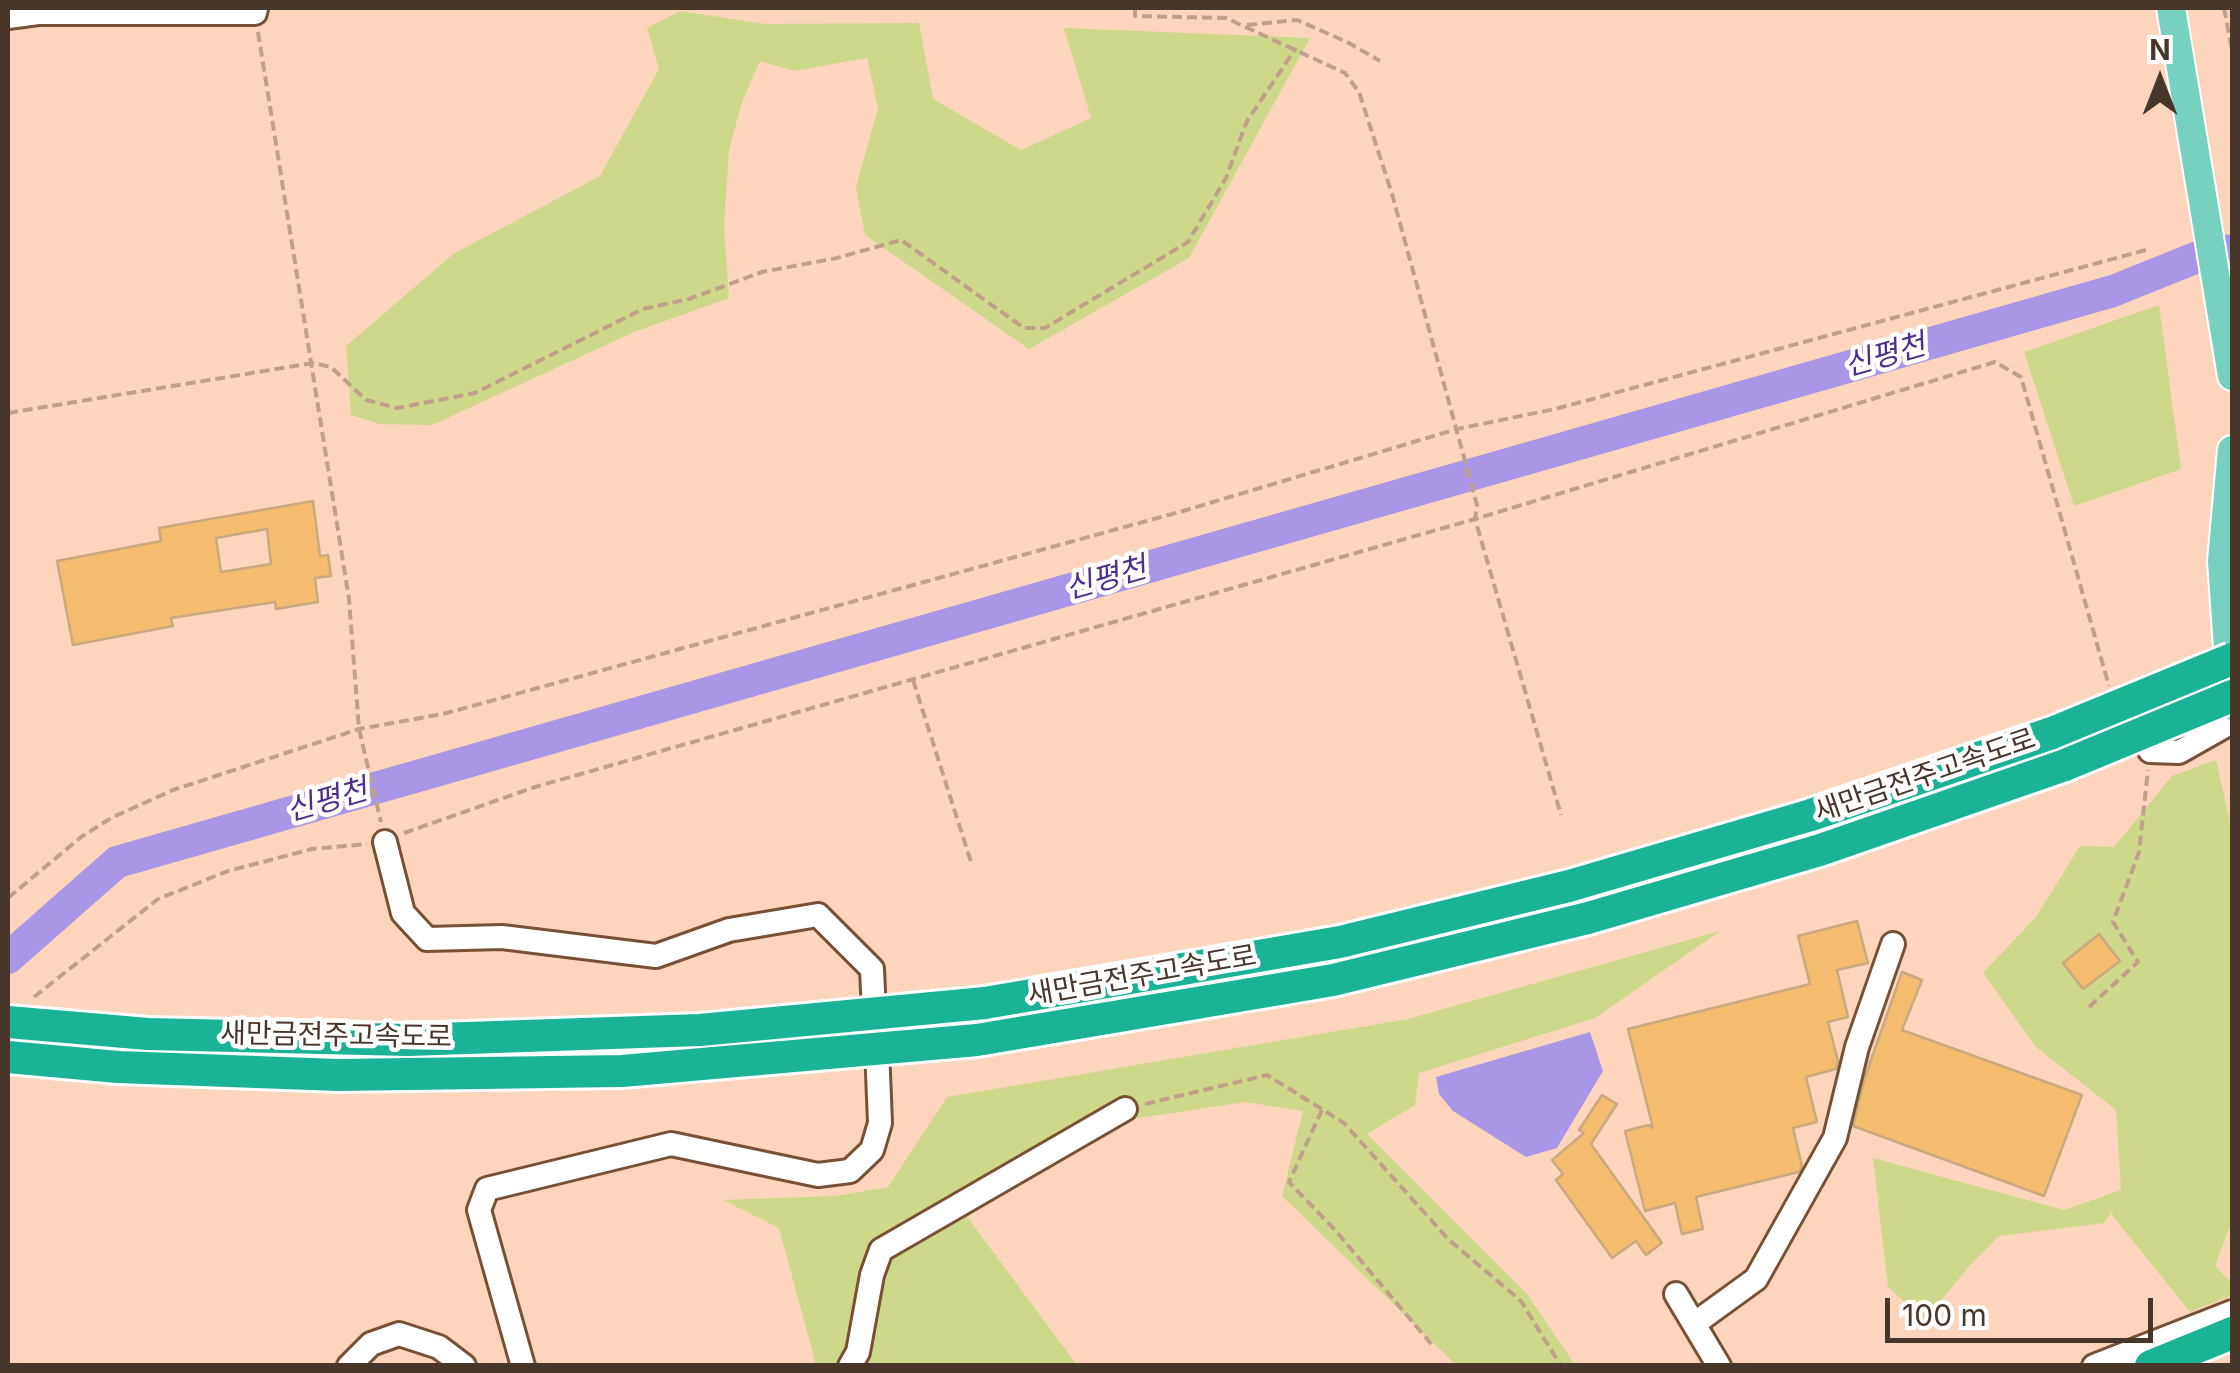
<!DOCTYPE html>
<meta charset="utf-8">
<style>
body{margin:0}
#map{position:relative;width:2240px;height:1373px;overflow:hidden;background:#fcd5bc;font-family:Inter,sans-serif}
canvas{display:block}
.frame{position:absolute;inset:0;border:10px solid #49362a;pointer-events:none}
.north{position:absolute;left:2110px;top:30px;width:100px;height:100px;-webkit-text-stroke:8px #fff;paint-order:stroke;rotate:0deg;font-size:28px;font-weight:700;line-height:40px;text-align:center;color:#49362a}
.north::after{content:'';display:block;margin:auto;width:35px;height:45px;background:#49362a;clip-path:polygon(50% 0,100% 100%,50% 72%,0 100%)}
.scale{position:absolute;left:1885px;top:1298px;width:268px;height:45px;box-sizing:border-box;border:5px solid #49362a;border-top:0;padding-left:12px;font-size:30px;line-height:35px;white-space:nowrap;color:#49362a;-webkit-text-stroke:8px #fff;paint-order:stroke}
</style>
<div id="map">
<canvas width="2240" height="1373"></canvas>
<div class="frame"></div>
<div class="north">N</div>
<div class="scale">100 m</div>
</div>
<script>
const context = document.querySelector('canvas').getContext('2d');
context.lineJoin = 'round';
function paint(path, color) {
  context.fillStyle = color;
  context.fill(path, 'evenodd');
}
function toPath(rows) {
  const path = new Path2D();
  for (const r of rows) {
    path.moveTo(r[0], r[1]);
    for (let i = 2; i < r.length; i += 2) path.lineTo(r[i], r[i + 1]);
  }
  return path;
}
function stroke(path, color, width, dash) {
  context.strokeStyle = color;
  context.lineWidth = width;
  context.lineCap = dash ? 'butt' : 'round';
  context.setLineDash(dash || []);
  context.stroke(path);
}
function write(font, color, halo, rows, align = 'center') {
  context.font = font + ' Inter,"Noto Sans KR",sans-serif';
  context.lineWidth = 9;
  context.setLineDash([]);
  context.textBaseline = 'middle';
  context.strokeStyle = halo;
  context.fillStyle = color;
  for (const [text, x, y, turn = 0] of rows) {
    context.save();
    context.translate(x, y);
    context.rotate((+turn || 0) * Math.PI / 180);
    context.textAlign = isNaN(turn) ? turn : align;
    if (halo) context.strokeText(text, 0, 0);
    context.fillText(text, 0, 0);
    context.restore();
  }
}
paint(toPath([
 [680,11,764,24,919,23,933,99,1021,150,1091,118,1064,28,1310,38,1189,258,1029,349,865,235,856,187,878,108,867,58,794,71,760,61,742,102,729,150,724,227,729,298,634,332,432,425,380,424,351,415,346,346,453,254,600,176,659,69,647,28],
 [2159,305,2181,469,2074,506,2024,352],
 [2216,760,2232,831,2232,1221,2215,1266,2232,1284,2232,1295,2190,1312,2112,1215,2113,1210,2104,1223,1999,1236,1970,1265,1925,1320,1888,1287,1873,1158,2064,1210,2121,1190,2116,1110,2036,1047,1983,973,2036,917,2080,846,2114,847,2172,776],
 [1720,931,1595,1018,1419,1073,1415,1105,1367,1134,1527,1294,1575,1365,1456,1365,1282,1196,1303,1111,1245,1102,1126,1120,967,1217,1077,1365,816,1365,779,1228,723,1200,835,1196,888,1187,947,1097,1408,1019]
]), '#ced88a');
paint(toPath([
 [1590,1032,1603,1071,1557,1148,1526,1157,1453,1111,1439,1094,1436,1077]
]), '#a996e6');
stroke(toPath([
 [8,958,117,862,2113,291,2215,250,2232,251]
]), '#a996e6', 32);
const building = toPath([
 [313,501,320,556,328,555,331,576,315,578,318,602,276,609,275,602,171,618,173,626,73,645,57,561,161,541,159,528,313,501],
 [267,529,271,564,221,572,216,538,267,529],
 [1857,921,1868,963,1837,970,1848,1017,1828,1022,1838,1061,1836,1069,1806,1077,1817,1122,1793,1128,1802,1166,1799,1172,1696,1197,1703,1229,1682,1234,1675,1203,1645,1211,1625,1131,1649,1125,1653,1128,1628,1029,1810,984,1798,936,1857,921],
 [2099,934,2120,961,2083,989,2063,963,2099,934],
 [1902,972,1922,980,1902,1030,2082,1095,2044,1196,1853,1126,1865,1077,1902,972],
 [1602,1095,1617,1104,1591,1144,1662,1243,1646,1255,1636,1241,1612,1258,1556,1180,1563,1174,1552,1160,1584,1133,1579,1130,1602,1095]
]);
paint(building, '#f4bc6e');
stroke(building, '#c9a97f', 2.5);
const minor = toPath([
 [8,17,38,13,255,13,256,8],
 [2150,751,2179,752,2232,722],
 [385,842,403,913,427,939,502,937,656,956,729,930,818,915,872,969,874,1014],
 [1676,1294,1719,1366],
 [1694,1324,1756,1279,1835,1138,1857,1047,1893,944],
 [349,1366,371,1344,399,1334,439,1347,464,1366],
 [523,1366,479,1210,487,1189,671,1144,818,1175,850,1171,872,1150,880,1123,877,1048],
 [850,1366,858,1352,872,1275,881,1250,1125,1109],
 [2094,1366,2232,1312]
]);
const major = toPath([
 [2171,8,2232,376],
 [2232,450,2222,561,2232,706]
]);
const highway = toPath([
 [8,1022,148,1034,408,1040,700,1030,985,1003,1340,942,1569,886,1811,815,2052,733],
 [8,1057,118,1067,339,1075,622,1071,977,1040,1333,980,1588,918,1820,850,2065,765],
 [2151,1366,2232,1333]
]);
stroke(minor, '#785034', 28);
stroke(major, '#fff', 32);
stroke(highway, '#fff', 38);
stroke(toPath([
 [1135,8,1135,16,1226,18,1345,73,1359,92,1392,194,1477,505,1475,519,1561,815],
 [2224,8,2232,50],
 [1247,25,1297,20,1347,42,1380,61],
 [258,32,349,599,359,729,381,822],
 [8,413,313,363,331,367,366,400,397,408,475,393,643,309,689,299,762,272,837,258,901,240,1024,328,1045,328,1188,242,1226,178,1247,121,1296,48],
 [913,680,971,862],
 [404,833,535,787,1475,519,1995,362,2021,377,2109,686],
 [8,898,81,837,113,817,173,790,359,729,443,714,1183,511,1457,429,1555,409,2146,250],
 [34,997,158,899,228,871,312,849,367,844],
 [2089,1007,2138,962,2113,922,2139,852,2148,770],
 [1145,1104,1267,1075,1344,1123,1448,1239,1521,1301,1561,1366],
 [1322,1110,1289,1182,1335,1230,1432,1345]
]), '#c0a08b', 4, [10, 5]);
stroke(minor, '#fff', 22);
stroke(major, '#76d1bf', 28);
stroke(highway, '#1bb395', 32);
const highwayBridge = toPath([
 [2052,733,2232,659],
 [2065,765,2232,696]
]);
stroke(highwayBridge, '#fff', 38, []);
stroke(highwayBridge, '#1bb395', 32);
write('28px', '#49362a', '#fff', [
 ["새만금전주고속도로",1925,776,-19],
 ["새만금전주고속도로",1142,976,-10],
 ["새만금전주고속도로",336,1036,1]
]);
write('italic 30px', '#4e2f8b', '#fff', [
 ["신평천",1885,356,-16],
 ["신평천",1106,579,-16],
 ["신평천",327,801,-16]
]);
</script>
